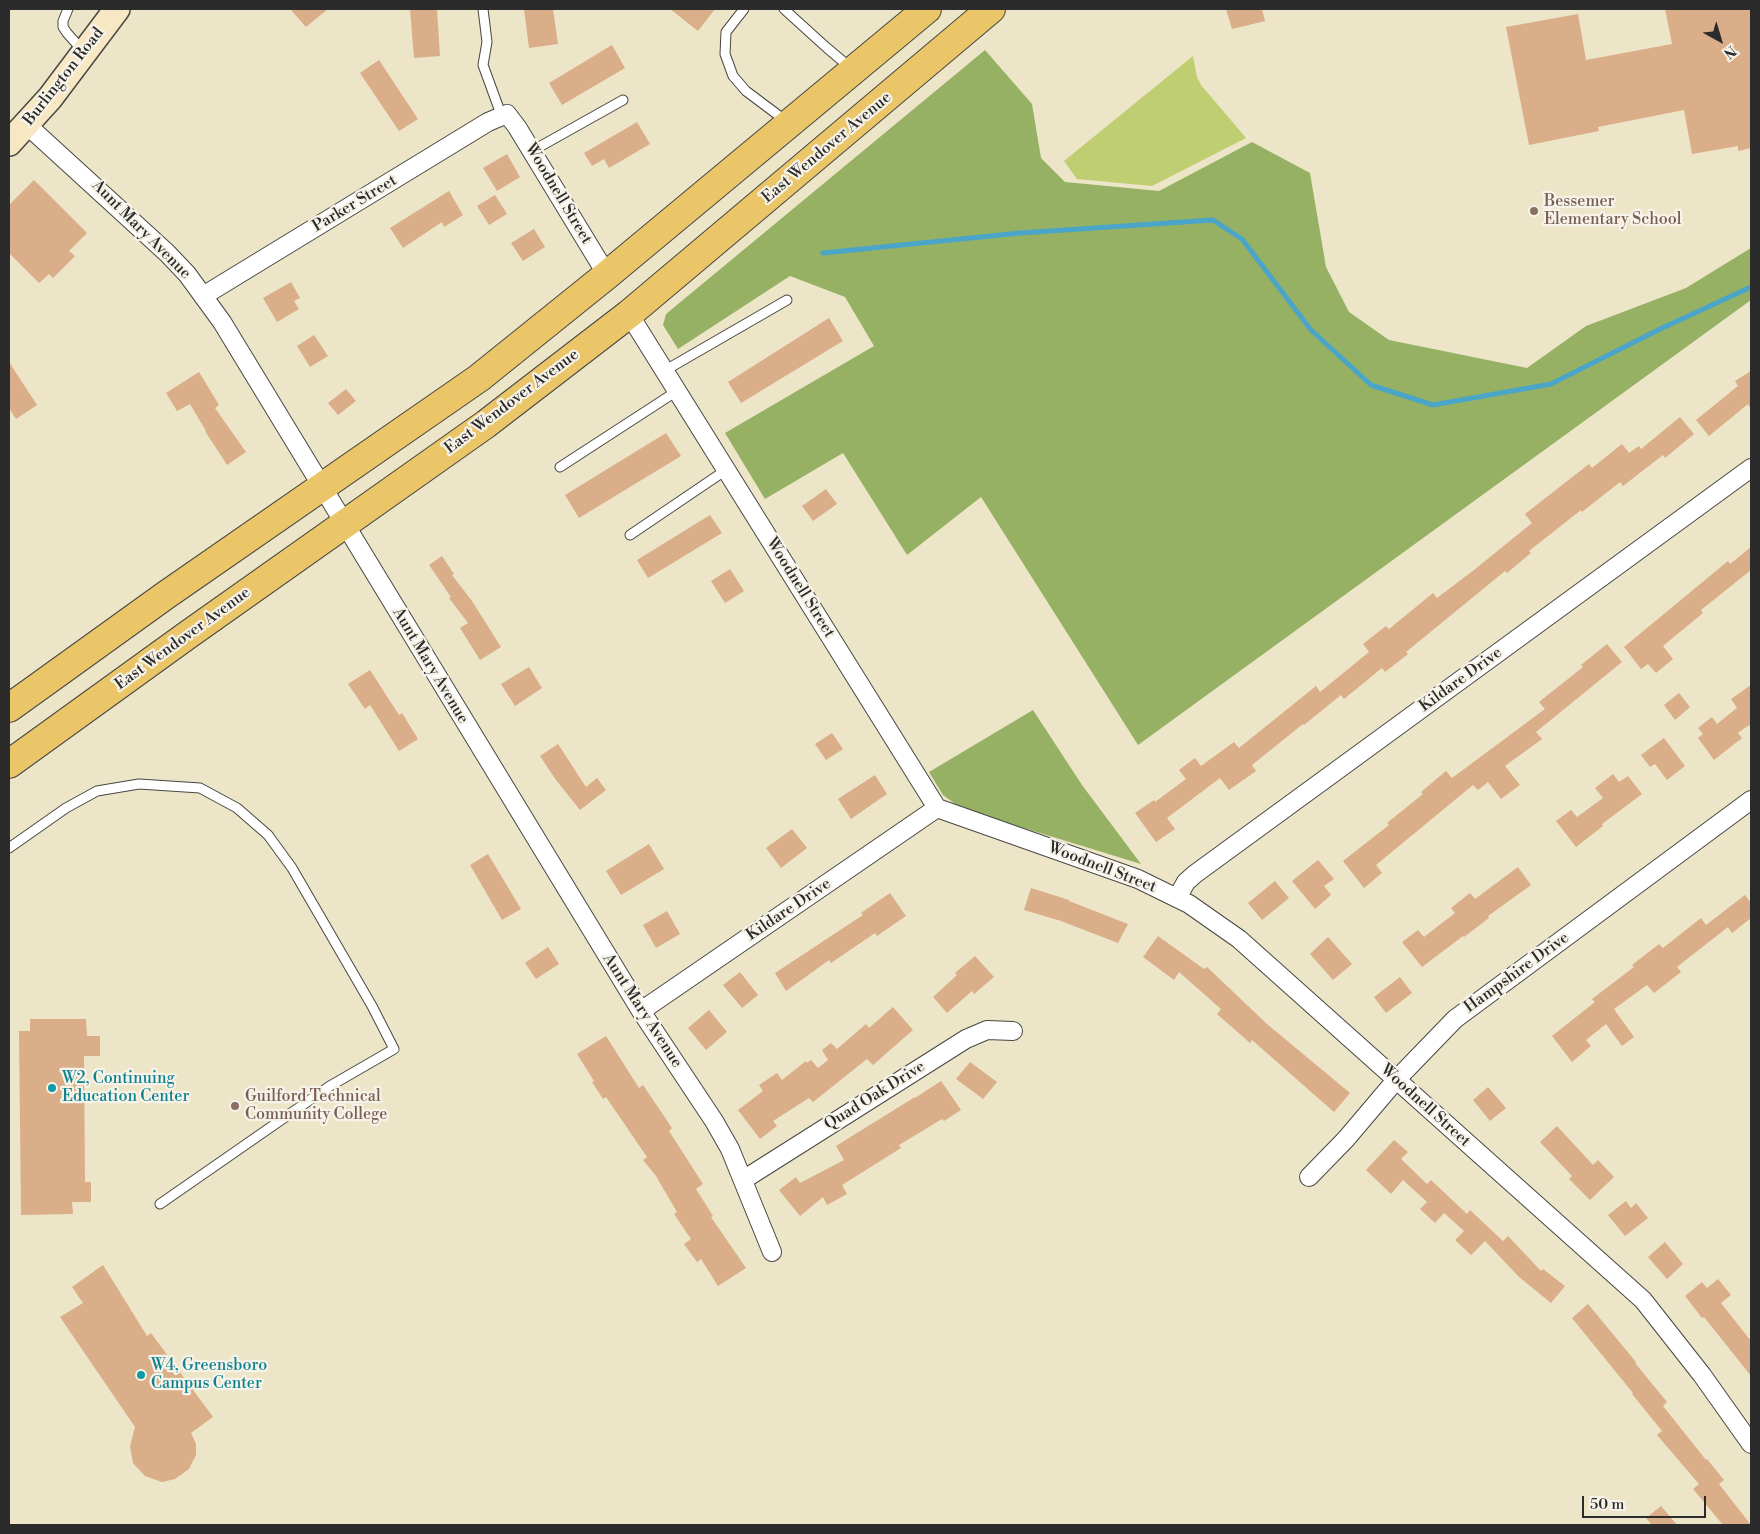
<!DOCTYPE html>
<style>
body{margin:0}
#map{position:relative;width:1760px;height:1534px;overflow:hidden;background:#ede5c8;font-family:"Libre Bodoni",serif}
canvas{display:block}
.frame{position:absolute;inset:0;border:10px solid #2b2b2b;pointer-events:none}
.north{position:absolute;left:1695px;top:15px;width:50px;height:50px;-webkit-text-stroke:4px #f7f3e8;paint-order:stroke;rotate:141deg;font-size:14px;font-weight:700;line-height:20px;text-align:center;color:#2b2b2b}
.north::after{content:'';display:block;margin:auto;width:18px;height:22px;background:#2b2b2b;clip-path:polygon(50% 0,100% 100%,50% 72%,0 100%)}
.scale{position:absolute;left:1582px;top:1496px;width:124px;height:22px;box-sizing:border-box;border:2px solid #2b2b2b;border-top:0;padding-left:6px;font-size:15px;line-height:18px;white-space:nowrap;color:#2b2b2b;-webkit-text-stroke:4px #f7f3e8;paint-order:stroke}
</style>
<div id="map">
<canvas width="1760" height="1534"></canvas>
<div class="frame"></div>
<div class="north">N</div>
<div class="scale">50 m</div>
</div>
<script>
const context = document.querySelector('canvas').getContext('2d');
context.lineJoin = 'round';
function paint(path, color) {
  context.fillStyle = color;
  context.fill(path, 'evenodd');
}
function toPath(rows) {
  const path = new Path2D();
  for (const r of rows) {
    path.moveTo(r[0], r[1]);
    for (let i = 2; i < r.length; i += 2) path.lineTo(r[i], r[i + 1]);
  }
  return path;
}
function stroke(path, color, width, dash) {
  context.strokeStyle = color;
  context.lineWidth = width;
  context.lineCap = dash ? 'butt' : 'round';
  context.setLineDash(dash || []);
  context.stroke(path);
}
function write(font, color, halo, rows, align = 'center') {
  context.font = font + ' "Libre Bodoni",serif';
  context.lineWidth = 4.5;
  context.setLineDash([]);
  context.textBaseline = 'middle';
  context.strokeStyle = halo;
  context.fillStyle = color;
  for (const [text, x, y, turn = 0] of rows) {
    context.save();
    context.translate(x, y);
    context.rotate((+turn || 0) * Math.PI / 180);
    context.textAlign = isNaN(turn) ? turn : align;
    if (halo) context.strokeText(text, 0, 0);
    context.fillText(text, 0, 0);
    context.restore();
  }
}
paint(toPath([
 [1193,56,1197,77,1201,85,1246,138,1152,186,1077,179,1064,161]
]), '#bece71');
paint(toPath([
 [985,50,1032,104,1041,158,1065,182,1159,191,1252,142,1310,173,1326,267,1349,312,1389,340,1527,368,1586,326,1686,288,1751,248,1751,300,1138,745,981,497,907,555,843,453,765,499,725,433,874,346,845,297,790,276,678,349,663,325,666,314],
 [1033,710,1082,785,1141,864,962,809,943,795,929,772]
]), '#96b163');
stroke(toPath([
 [823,253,1020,233,1213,220,1242,239,1311,330,1371,385,1433,405,1551,384,1660,329,1751,287]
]), '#4aa5c8', 5);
paint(toPath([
 [290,9,328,9,306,27],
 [410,9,437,9,440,56,414,58],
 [524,9,553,9,558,44,529,48],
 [670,9,715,9,698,31],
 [1226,9,1262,9,1265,21,1232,29],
 [1665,9,1751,9,1751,148,1738,151,1738,146,1692,154,1684,110,1598,127,1599,131,1529,145,1506,27,1578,14,1586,60,1672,44],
 [612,45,625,68,562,105,549,83],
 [379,60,418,119,399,131,360,73],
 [637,122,650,144,609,168,604,159,592,166,584,153],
 [507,154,520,177,497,191,483,168],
 [34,180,87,233,69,251,75,256,53,278,49,274,39,283,9,253,9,205],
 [449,191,463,215,444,227,442,222,403,248,390,228],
 [495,195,507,214,489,225,477,206],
 [534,229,545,247,523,261,511,243],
 [291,282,300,298,294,301,299,309,277,322,263,298],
 [829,318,843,341,741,403,728,382],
 [314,335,328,356,310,367,297,346],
 [9,362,37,405,16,419,9,408],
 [1751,371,1751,409,1748,404,1709,436,1696,420,1738,386,1735,381],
 [199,372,219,405,215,408,246,452,227,465,205,431,206,431,190,404,177,411,166,393],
 [346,389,356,401,338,415,328,403],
 [1680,417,1694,434,1665,458,1663,455,1623,486,1620,482,1582,512,1581,510,1529,551,1531,553,1507,573,1505,571,1406,652,1408,654,1385,672,1382,668,1344,699,1341,695,1304,725,1303,724,1252,765,1256,771,1229,790,1220,778,1167,818,1175,829,1156,842,1135,813,1154,800,1155,802,1186,779,1179,770,1195,758,1201,766,1234,742,1239,748,1316,686,1320,692,1369,652,1363,644,1386,626,1389,629,1433,593,1437,598,1474,570,1532,523,1525,514,1589,464,1592,468,1622,444,1629,453,1639,446,1641,449],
 [666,433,681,456,579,518,565,495],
 [826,489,837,504,813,521,802,506],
 [710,515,722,533,648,578,637,560],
 [1751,547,1751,570,1701,610,1703,613,1663,646,1673,659,1656,673,1648,664,1641,669,1624,647,1728,561,1730,564],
 [442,556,454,574,452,575,472,601,501,647,480,660,460,628,468,623,449,598,451,597,429,565],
 [730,569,744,591,725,603,711,581],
 [1607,644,1622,662,1536,732,1542,739,1505,766,1520,785,1501,799,1488,782,1478,790,1473,785,1376,865,1382,873,1364,888,1343,861,1389,825,1387,823,1423,794,1421,792,1446,771,1452,778,1545,709,1539,702,1583,667,1581,665],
 [529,667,542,688,515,706,501,684],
 [370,670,399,715,402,713,418,739,399,751,370,705,365,709,348,684],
 [1751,685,1751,728,1749,725,1738,733,1742,738,1714,760,1698,738,1703,734,1698,728,1712,717,1717,724,1737,708,1731,699],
 [1679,693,1690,707,1675,720,1664,705],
 [832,733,843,749,826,760,815,744],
 [1664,738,1685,766,1667,780,1655,764,1650,767,1641,755],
 [558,744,586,787,597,778,606,790,580,810,556,780,540,756],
 [1613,774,1619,782,1628,776,1642,794,1602,824,1603,826,1576,847,1556,821,1571,810,1577,817,1603,798,1595,788],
 [875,775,887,794,851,819,838,799],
 [792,829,807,848,781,868,766,848],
 [649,844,664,869,621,895,606,871],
 [488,854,521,909,502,920,470,865],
 [1318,860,1334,879,1324,886,1331,895,1315,909,1292,881],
 [1518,867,1531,885,1488,916,1489,918,1464,937,1463,936,1422,967,1402,942,1418,930,1424,937,1455,913,1451,908,1470,893,1475,899],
 [1275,881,1289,898,1262,920,1248,903],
 [1031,888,1069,900,1069,901,1128,924,1118,943,1061,921,1024,910],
 [890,893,906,916,877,936,875,933,831,963,829,960,786,991,775,973,863,915,861,913],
 [1745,895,1751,903,1751,918,1732,933,1728,927,1677,967,1681,972,1654,993,1647,985,1614,1009,1634,1037,1622,1046,1606,1024,1586,1040,1591,1046,1572,1062,1552,1036,1595,1002,1592,999,1634,967,1632,965,1659,944,1663,948,1701,918,1706,925],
 [667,911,680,934,656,948,643,925],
 [1158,936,1204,969,1207,967,1267,1024,1350,1093,1334,1112,1252,1040,1250,1043,1217,1014,1221,1009,1179,972,1174,980,1143,957],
 [1328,937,1352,964,1333,980,1310,954],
 [548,947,559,964,536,979,525,963],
 [975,956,994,977,974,994,972,991,947,1013,933,997,957,975,955,973],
 [740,972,758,995,742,1008,723,985],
 [1400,977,1412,993,1386,1013,1374,997],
 [893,1007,913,1030,873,1065,867,1059,813,1102,809,1098,773,1121,777,1126,760,1139,738,1110,763,1091,759,1085,777,1073,782,1080,806,1061,807,1063,811,1060,818,1068,828,1060,822,1050,831,1043,837,1049,866,1024,869,1028],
 [709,1010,727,1032,706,1050,688,1028],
 [30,1019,86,1019,87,1036,100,1036,100,1056,84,1056,85,1182,91,1182,91,1202,72,1202,73,1214,21,1215,19,1031,30,1031],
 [606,1036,639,1088,643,1085,672,1128,669,1131,703,1184,696,1189,713,1216,711,1217,746,1268,718,1286,701,1259,697,1262,684,1244,691,1239,674,1214,677,1212,656,1176,643,1160,647,1157,606,1097,603,1099,592,1082,594,1081,577,1054],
 [970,1062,997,1082,983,1099,956,1079],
 [941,1081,961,1110,944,1121,942,1119,899,1145,901,1148,842,1185,847,1194,827,1205,823,1197,800,1216,779,1190,796,1177,800,1183,844,1160,836,1146,915,1097,915,1098],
 [1488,1087,1506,1108,1490,1121,1473,1100],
 [1557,1126,1593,1165,1598,1160,1614,1177,1590,1200,1569,1179,1572,1176,1540,1142],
 [1394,1140,1408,1152,1401,1159,1427,1184,1431,1180,1467,1214,1470,1210,1503,1241,1508,1236,1541,1271,1543,1269,1565,1286,1551,1303,1519,1277,1485,1241,1471,1255,1455,1240,1464,1231,1444,1213,1435,1223,1420,1209,1427,1202,1403,1180,1391,1194,1366,1170],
 [1626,1201,1631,1208,1636,1203,1648,1218,1625,1236,1608,1215],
 [1665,1242,1683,1264,1667,1279,1648,1257],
 [103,1265,147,1336,151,1333,213,1417,191,1433,196,1444,196,1455,189,1469,175,1479,162,1482,145,1476,133,1463,130,1446,135,1427,60,1317,83,1303,72,1287],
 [1718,1279,1731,1295,1721,1303,1751,1341,1751,1376,1704,1317,1702,1318,1685,1296,1702,1282,1707,1288],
 [1588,1304,1636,1362,1635,1363,1667,1402,1663,1406,1706,1460,1707,1459,1724,1480,1719,1484,1751,1525,1723,1525,1693,1489,1699,1484,1657,1435,1662,1431,1632,1394,1633,1393,1572,1318],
 [1661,1506,1677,1525,1652,1525,1646,1518]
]), '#d9ae89');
const lane = toPath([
 [68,9,63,21,63,27,67,33,84,52],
 [483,9,487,42,483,65,502,117],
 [744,9,726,32,725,54,733,76,746,91,786,121],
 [784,9,827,48,852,69],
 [532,151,623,100],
 [664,371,787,300],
 [560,467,677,391],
 [630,535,726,470],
 [9,848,66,808,97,791,139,784,200,788,237,808,268,835,292,868,372,1006,394,1049,330,1086,160,1204]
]);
const street = toPath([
 [27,125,167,253,187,274,222,322,641,1011,714,1121,730,1149,772,1252],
 [203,296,488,122,507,114,517,127,607,275],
 [629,314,937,808,1138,879,1189,904,1239,939,1643,1300,1702,1375,1751,1444],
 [1177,898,1186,882,1195,874,1751,468],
 [641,1011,937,808],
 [1309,1177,1346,1139,1396,1080,1455,1019,1751,800],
 [743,1180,966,1039,987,1030,1013,1031]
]);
const secondary = toPath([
 [9,143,50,98,117,9]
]);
const highway = toPath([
 [9,708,166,595,479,378,607,275,927,9],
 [9,764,189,634,486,424,629,314,991,9]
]);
stroke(lane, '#484743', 11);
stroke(street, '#484743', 20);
stroke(secondary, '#484743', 28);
stroke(highway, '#484743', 30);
stroke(lane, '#fff', 9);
stroke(street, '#fff', 18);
stroke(secondary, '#f7e8c3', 25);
stroke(highway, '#ebc669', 28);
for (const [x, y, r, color] of [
 [1534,211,5,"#8d6e63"],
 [52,1088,5,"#0f9aa8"],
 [235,1106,5,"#8d6e63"],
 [141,1375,5,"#0f9aa8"]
]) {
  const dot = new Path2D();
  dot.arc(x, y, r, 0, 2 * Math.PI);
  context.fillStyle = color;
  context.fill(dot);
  stroke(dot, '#f7f3e8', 2);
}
write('16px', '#2b2b2b', '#f7f3e8', [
 ["Burlington Road",64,77,-52],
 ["East Wendover Avenue",827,148,-40],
 ["Woodnell Street",558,194,59],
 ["Parker Street",355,204,-31],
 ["Aunt Mary Avenue",141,230,45],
 ["East Wendover Avenue",512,402,-37],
 ["Woodnell Street",800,588,58],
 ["East Wendover Avenue",183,639,-36],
 ["Aunt Mary Avenue",430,666,59],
 ["Kildare Drive",1461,680,-36],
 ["Woodnell Street",1102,868,21],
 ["Kildare Drive",789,910,-34],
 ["Hampshire Drive",1517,973,-36],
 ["Aunt Mary Avenue",642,1011,57],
 ["Quad Oak Drive",875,1096,-32],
 ["Woodnell Street",1425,1106,42]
]);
write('16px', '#785e54', '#f7f3e8', [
 ["Bessemer",1544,202],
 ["Elementary School",1544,220],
 ["Guilford Technical",245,1097],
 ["Community College",245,1115]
], 'left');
write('16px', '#0d838f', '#f7f3e8', [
 ["W2, Continuing",62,1079],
 ["Education Center",62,1097],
 ["W4, Greensboro",151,1366],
 ["Campus Center",151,1384]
], 'left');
</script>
